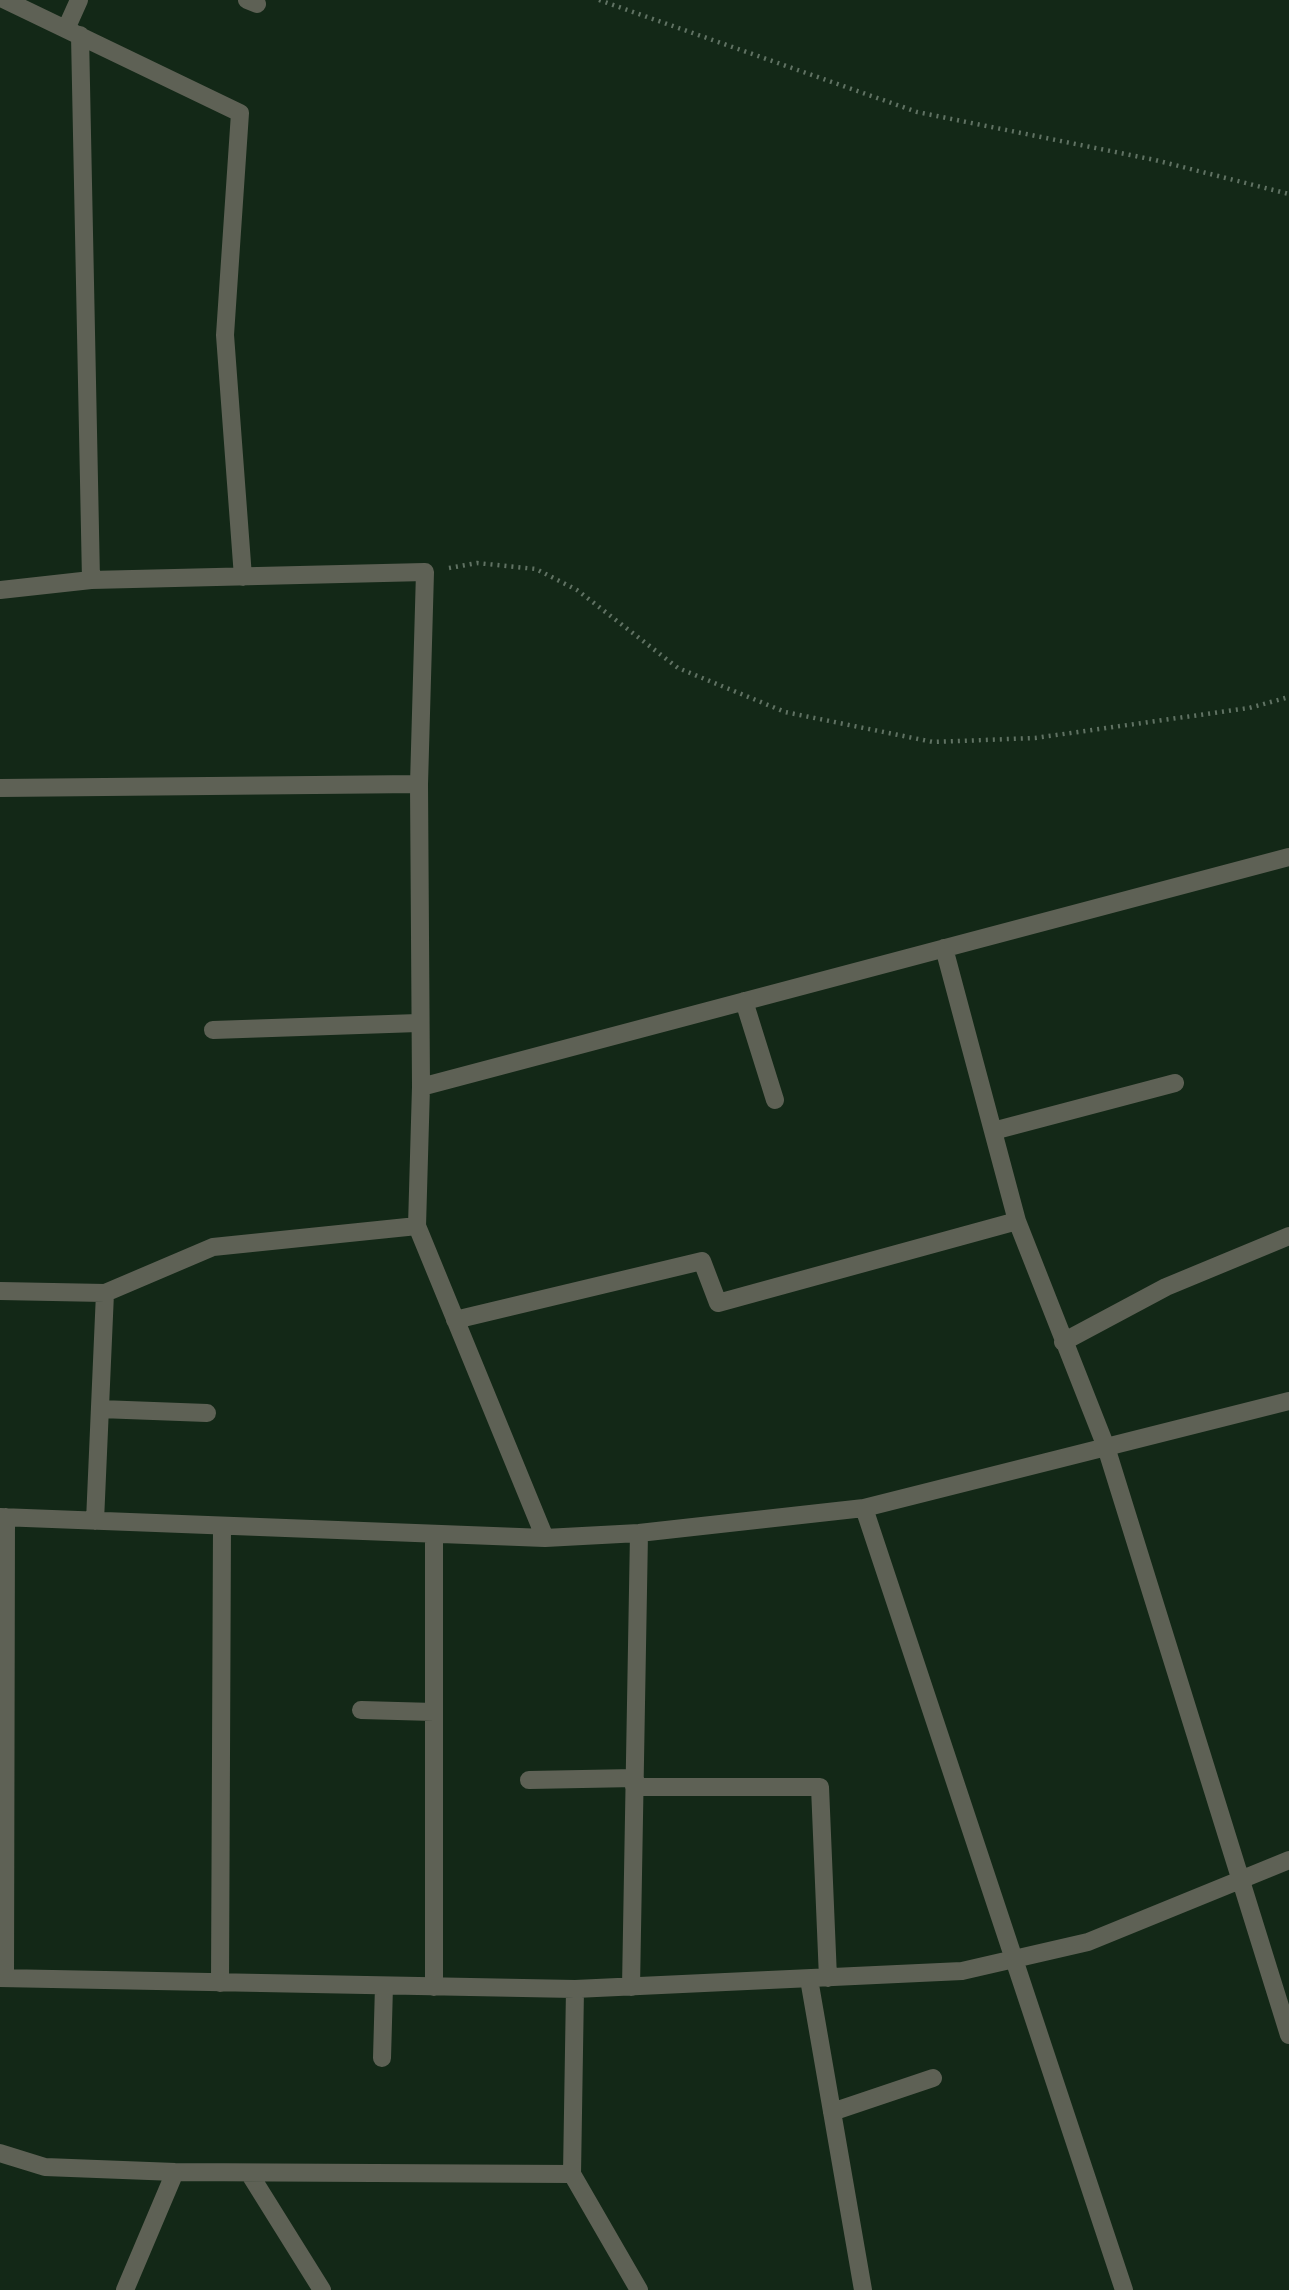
<!DOCTYPE html>
<style>
body{margin:0}
canvas{display:block;background:#132817}
</style>
<canvas width="1289" height="2290"></canvas>
<script>
const context = document.querySelector('canvas').getContext('2d');
context.lineJoin = 'round';
function toPath(rows) {
  const path = new Path2D();
  for (const r of rows) {
    path.moveTo(r[0], r[1]);
    for (let i = 2; i < r.length; i += 2) path.lineTo(r[i], r[i + 1]);
  }
  return path;
}
function stroke(path, color, width, dash) {
  context.strokeStyle = color;
  context.lineWidth = width;
  context.lineCap = dash ? 'butt' : 'round';
  context.setLineDash(dash || []);
  context.stroke(path);
}
stroke(toPath([
 [599,0,917,112,1155,160,1289,194],
 [449,568,477,563,536,569,577,590,678,668,785,712,933,742,1035,738,1249,708,1289,697]
]), '#607263', 4.5, [2, 5]);
stroke(toPath([
 [5,0,240,113,225,335,243,577],
 [247,0,257,4],
 [66,29,79,0],
 [80,35,91,580],
 [0,590,91,580,425,572,419,784,421,1087,417,1226,545,1538],
 [0,788,419,784],
 [944,948,1017,1221,1106,1447,1289,2035],
 [744,1001,775,1100],
 [213,1030,418,1023],
 [421,1087,1289,857],
 [993,1131,1175,1083],
 [0,1291,105,1293,213,1247,417,1226],
 [455,1320,702,1261,718,1303,1017,1221],
 [1063,1342,1166,1287,1289,1236],
 [100,1409,207,1413],
 [864,1508,1124,2290],
 [0,1517,545,1538,639,1533,864,1508,1289,1401],
 [95,1521,105,1293],
 [361,1710,434,1712],
 [529,1780,635,1778],
 [634,1787,820,1787,828,1978],
 [0,1978,575,1989,962,1971,1088,1942,1289,1860],
 [5,1978,6,1517],
 [809,1979,863,2290],
 [220,1983,222,1526],
 [434,1987,434,1534],
 [631,1987,639,1533],
 [575,1989,572,2174,639,2290],
 [382,2058,384,1986],
 [832,2112,933,2078],
 [0,2153,45,2167,175,2172,572,2174],
 [249,2173,322,2290],
 [125,2290,175,2172]
]), '#5e6155', 18);
</script>
